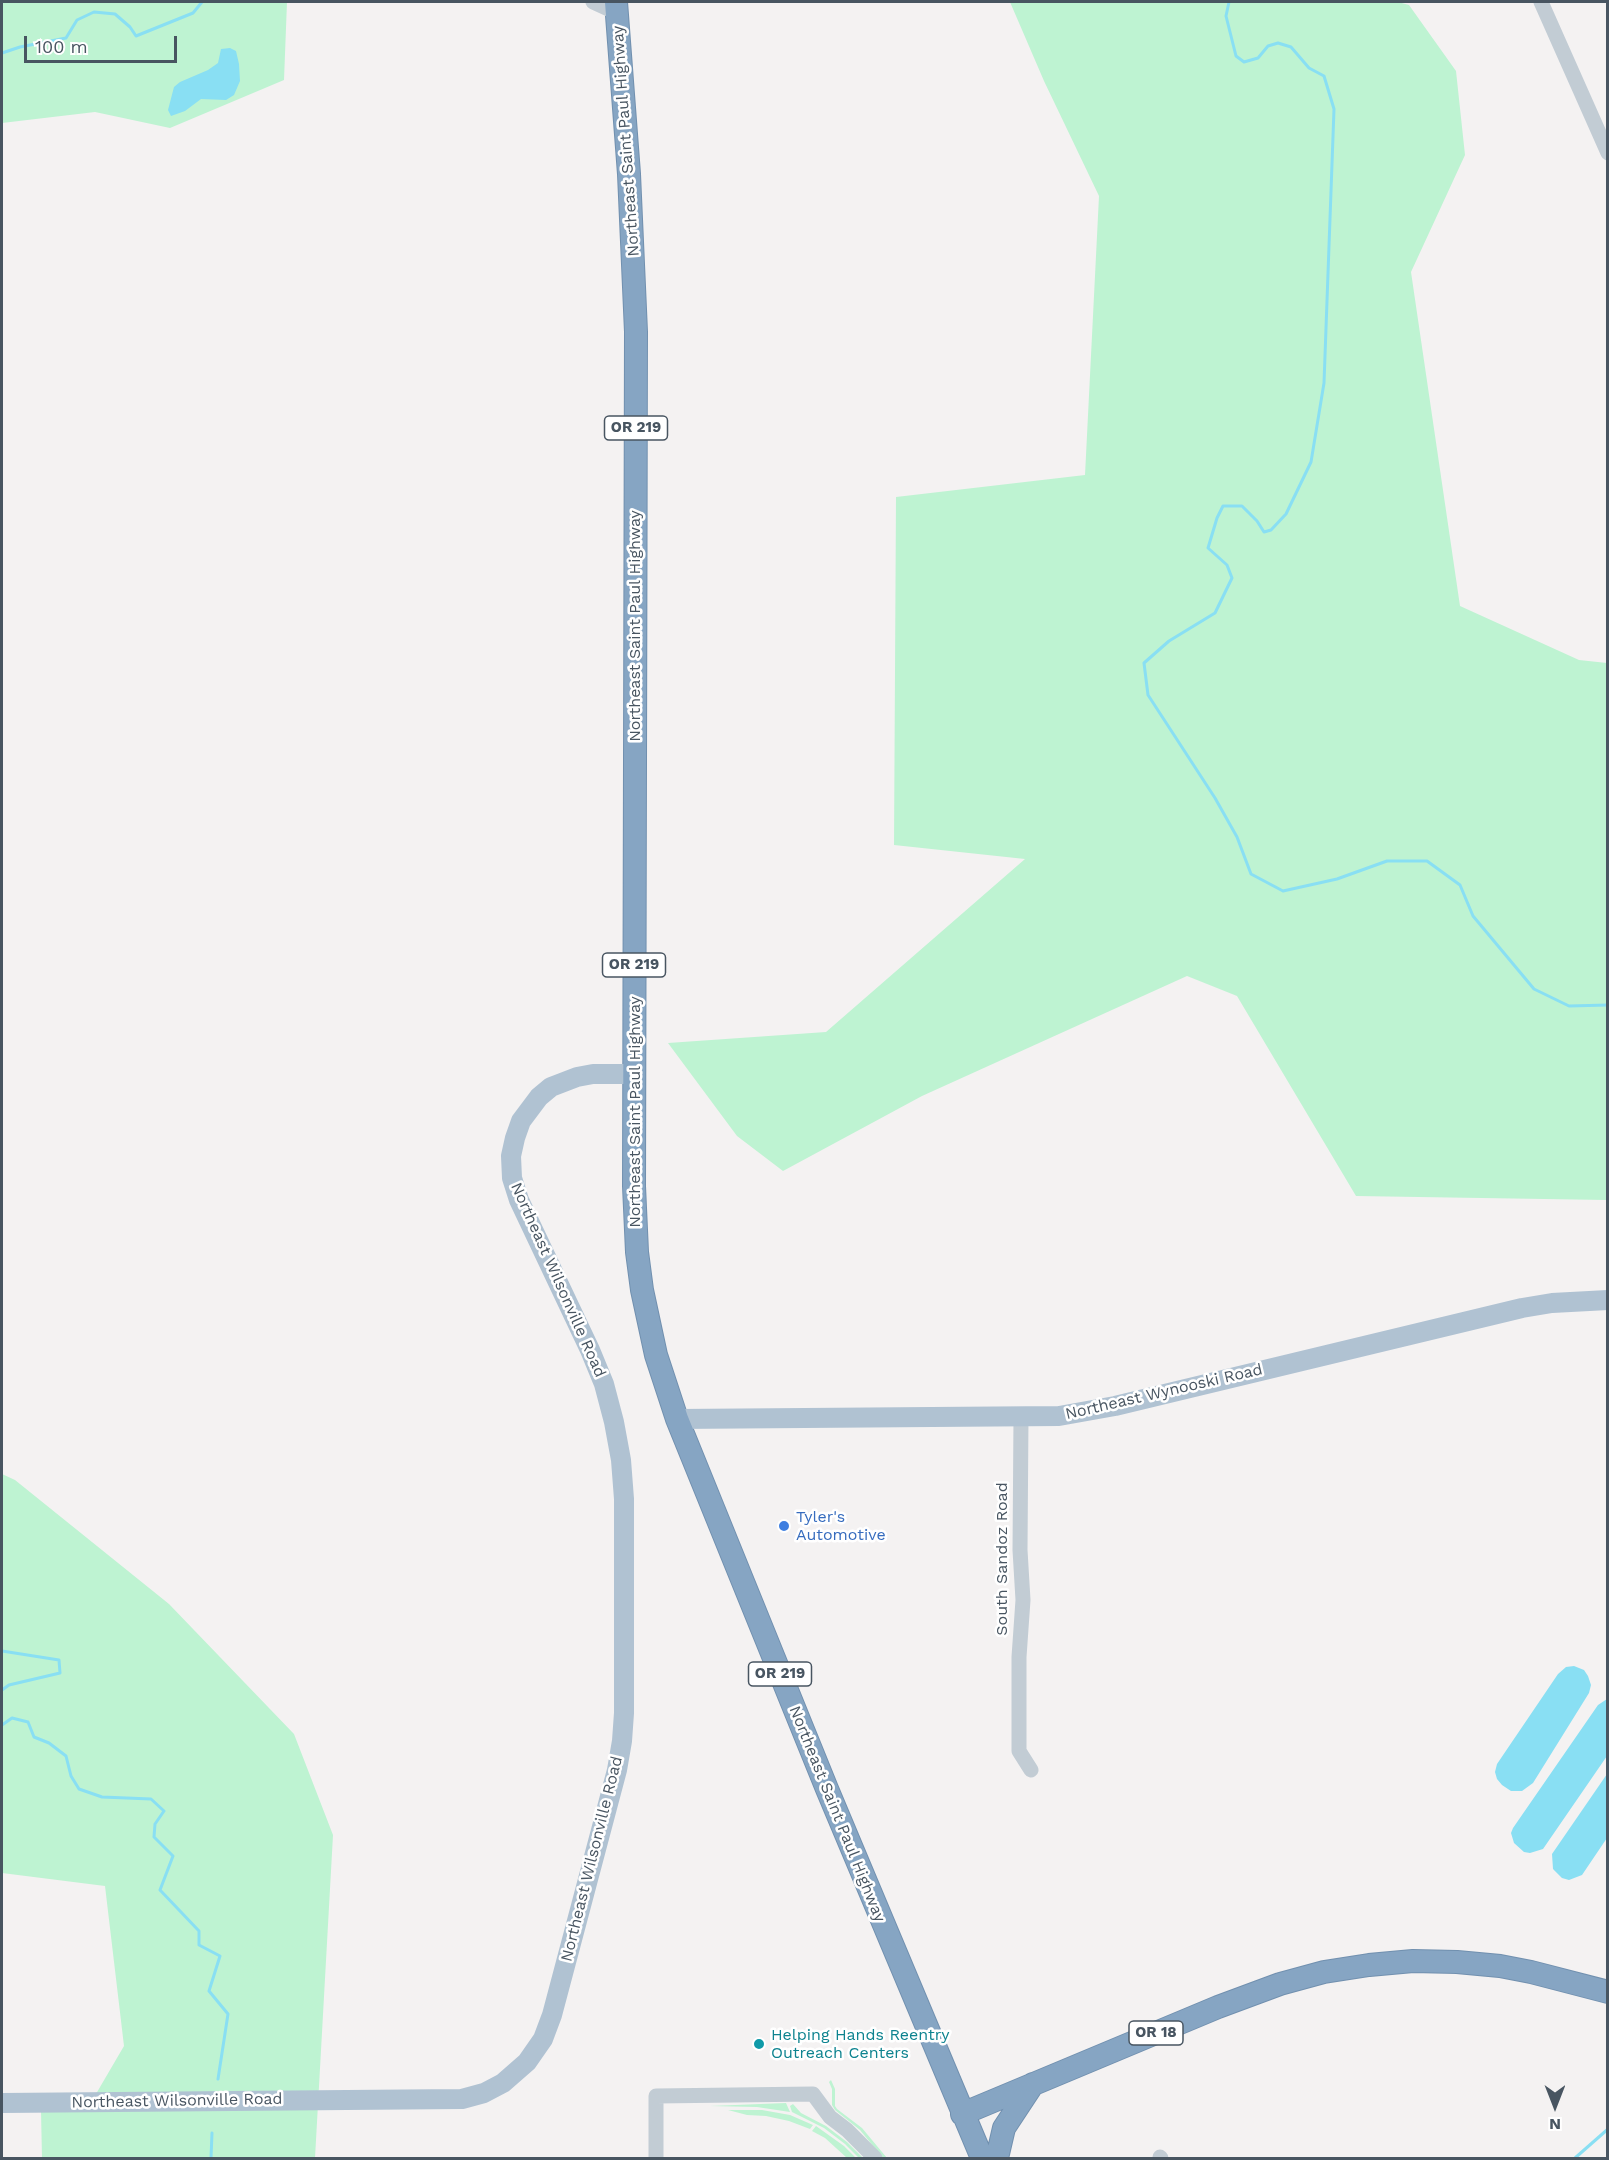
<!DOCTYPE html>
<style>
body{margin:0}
#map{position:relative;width:1609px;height:2160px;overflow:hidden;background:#f4f2f2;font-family:"Work Sans",sans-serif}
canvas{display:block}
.frame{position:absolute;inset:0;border:3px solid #485561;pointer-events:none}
.north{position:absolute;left:1525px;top:2076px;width:60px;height:60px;-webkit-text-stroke:4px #fff;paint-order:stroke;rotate:180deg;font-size:16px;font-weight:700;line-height:24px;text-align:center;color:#485561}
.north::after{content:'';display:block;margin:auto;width:21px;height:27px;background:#485561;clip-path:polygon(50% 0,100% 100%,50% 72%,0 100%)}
.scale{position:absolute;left:24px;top:36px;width:153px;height:27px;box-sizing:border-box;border:3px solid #485561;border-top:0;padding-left:8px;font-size:18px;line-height:21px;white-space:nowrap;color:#485561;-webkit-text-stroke:4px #fff;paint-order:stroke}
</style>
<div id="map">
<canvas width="1609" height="2160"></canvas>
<div class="frame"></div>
<div class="north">N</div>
<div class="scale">100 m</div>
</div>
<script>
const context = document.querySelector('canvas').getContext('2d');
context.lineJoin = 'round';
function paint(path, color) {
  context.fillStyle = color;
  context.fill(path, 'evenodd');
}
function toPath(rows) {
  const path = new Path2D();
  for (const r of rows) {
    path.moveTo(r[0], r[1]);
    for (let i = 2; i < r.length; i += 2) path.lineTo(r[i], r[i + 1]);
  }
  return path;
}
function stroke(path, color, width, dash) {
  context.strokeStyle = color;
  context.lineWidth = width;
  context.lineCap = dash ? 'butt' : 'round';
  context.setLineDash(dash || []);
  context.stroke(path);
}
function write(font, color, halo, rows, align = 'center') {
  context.font = font + ' "Work Sans",sans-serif';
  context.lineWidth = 5;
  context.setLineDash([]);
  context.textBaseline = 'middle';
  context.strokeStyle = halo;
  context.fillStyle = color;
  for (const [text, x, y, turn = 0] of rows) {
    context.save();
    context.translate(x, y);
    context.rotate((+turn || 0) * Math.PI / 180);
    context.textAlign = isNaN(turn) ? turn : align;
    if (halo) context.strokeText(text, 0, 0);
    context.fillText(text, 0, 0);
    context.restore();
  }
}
paint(toPath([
 [2,2,287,2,284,80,170,128,95,112,2,123],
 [1010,2,1398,2,1409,5,1456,71,1465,155,1411,272,1460,606,1579,660,1607,663,1607,1200,1356,1196,1237,996,1187,976,922,1096,783,1171,737,1136,668,1043,826,1032,1025,859,894,845,896,497,1085,475,1099,196,1044,81],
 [2,1474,15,1480,169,1604,294,1734,333,1835,315,2158,42,2158,41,2111,86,2111,124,2046,105,1886,2,1873],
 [831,2080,835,2089,835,2106,837,2109,862,2128,887,2158,883,2158,860,2130,835,2110,832,2105,832,2089,829,2082],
 [786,2103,790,2112,757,2107,710,2106],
 [793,2104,801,2113,826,2126,847,2142,863,2158,859,2158,845,2144,824,2128,792,2112,790,2106],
 [728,2110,762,2110,790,2115,813,2125,810,2129,789,2121,766,2116,747,2115],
 [816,2126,844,2146,856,2158,847,2158,825,2138,812,2131]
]), '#bef3d2');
paint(toPath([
 [230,48,236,51,239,64,240,81,234,95,226,100,201,99,185,111,171,116,168,110,174,87,180,82,208,70,218,63,221,49],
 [1574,1666,1584,1670,1588,1676,1591,1685,1589,1693,1533,1783,1522,1791,1511,1791,1502,1785,1497,1779,1495,1772,1497,1764,1558,1674,1566,1667],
 [1607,1699,1607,1756,1543,1849,1530,1853,1524,1852,1514,1843,1511,1833,1513,1828,1598,1705],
 [1607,1774,1607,1838,1582,1875,1569,1880,1562,1878,1553,1869,1552,1854]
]), '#89dff3');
stroke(toPath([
 [1229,2,1226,16,1236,56,1244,62,1258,58,1268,46,1278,43,1291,47,1309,68,1324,76,1334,109,1324,383,1311,462,1286,514,1271,530,1264,532,1257,521,1242,506,1223,506,1217,518,1208,548,1227,565,1232,578,1215,613,1169,641,1144,663,1148,695,1215,798,1237,837,1251,874,1283,891,1337,879,1387,861,1427,861,1460,885,1473,916,1534,989,1569,1006,1608,1005],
 [2,53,20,47,66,38,77,20,94,12,115,14,130,27,136,36,193,13,202,2],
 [2,1651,59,1660,60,1673,9,1685,2,1690],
 [2,1725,12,1718,28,1722,34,1737,49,1743,66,1756,71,1776,79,1789,102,1797,151,1799,164,1811,155,1824,154,1837,173,1856,160,1890,199,1931,199,1945,220,1956,209,1991,228,2014,218,2079],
 [211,2158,212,2133],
 [1575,2158,1608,2129]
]), '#89dff3', 3);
const highway = toPath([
 [616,2,629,174,636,332,634,1186,637,1252,642,1290,656,1355,677,1419,827,1789,982,2158],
 [962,2114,1218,2007,1280,1984,1324,1972,1369,1965,1413,1961,1457,1962,1500,1966,1531,1972,1608,1992],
 [997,2158,1004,2128,1033,2084]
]);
stroke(highway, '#7190af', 24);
stroke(toPath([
 [593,2,617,13],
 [1541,2,1608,153],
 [1021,1417,1020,1550,1023,1600,1019,1657,1019,1751,1031,1770],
 [1160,2157,1161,2158],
 [656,2158,656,2096,813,2094,830,2117,847,2130,875,2158]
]), '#c2ccd4', 15);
stroke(toPath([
 [677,1419,1059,1416,1115,1406,1522,1308,1552,1303,1608,1300],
 [2,2103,462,2099,484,2093,503,2083,527,2062,543,2039,552,2015,595,1853,617,1770,622,1741,624,1713,624,1499,621,1460,614,1422,604,1384,590,1350,519,1200,512,1178,511,1156,515,1138,521,1121,539,1097,551,1087,577,1077,593,1074,634,1074]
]), '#b0c2d2', 20);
stroke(highway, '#86a5c3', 22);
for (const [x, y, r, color] of [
 [784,1526,6,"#3f7fe0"],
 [759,2044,6,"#0f9aa8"]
]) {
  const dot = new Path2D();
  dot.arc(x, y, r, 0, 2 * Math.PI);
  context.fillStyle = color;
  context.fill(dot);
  stroke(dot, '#fff', 2);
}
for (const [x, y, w] of [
 [636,428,63],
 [634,965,63],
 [780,1674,63],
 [1156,2033,54]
]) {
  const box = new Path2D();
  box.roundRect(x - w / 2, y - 12, w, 24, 4.5);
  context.fillStyle = '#fff';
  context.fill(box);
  stroke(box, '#485561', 1.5);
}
write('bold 15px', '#485561', null, [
 ["OR 219",636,428],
 ["OR 219",634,965],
 ["OR 219",780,1674],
 ["OR 18",1156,2033]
]);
write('16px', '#485561', '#fff', [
 ["Northeast Saint Paul Highway",626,141,-94],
 ["Northeast Saint Paul Highway",635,626,-90],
 ["Northeast Saint Paul Highway",635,1112,-90],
 ["Northeast Wilsonville Road",558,1280,66],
 ["Northeast Wynooski Road",1164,1392,-13],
 ["South Sandoz Road",1002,1559,-90],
 ["Northeast Saint Paul Highway",837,1814,68],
 ["Northeast Wilsonville Road",592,1859,-76],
 ["Northeast Wilsonville Road",177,2101,-1]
]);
write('16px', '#366cbe', '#fff', [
 ["Tyler's",796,1517],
 ["Automotive",796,1535]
], 'left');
write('16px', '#0d838f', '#fff', [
 ["Helping Hands Reentry",771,2035],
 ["Outreach Centers",771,2053]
], 'left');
</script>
